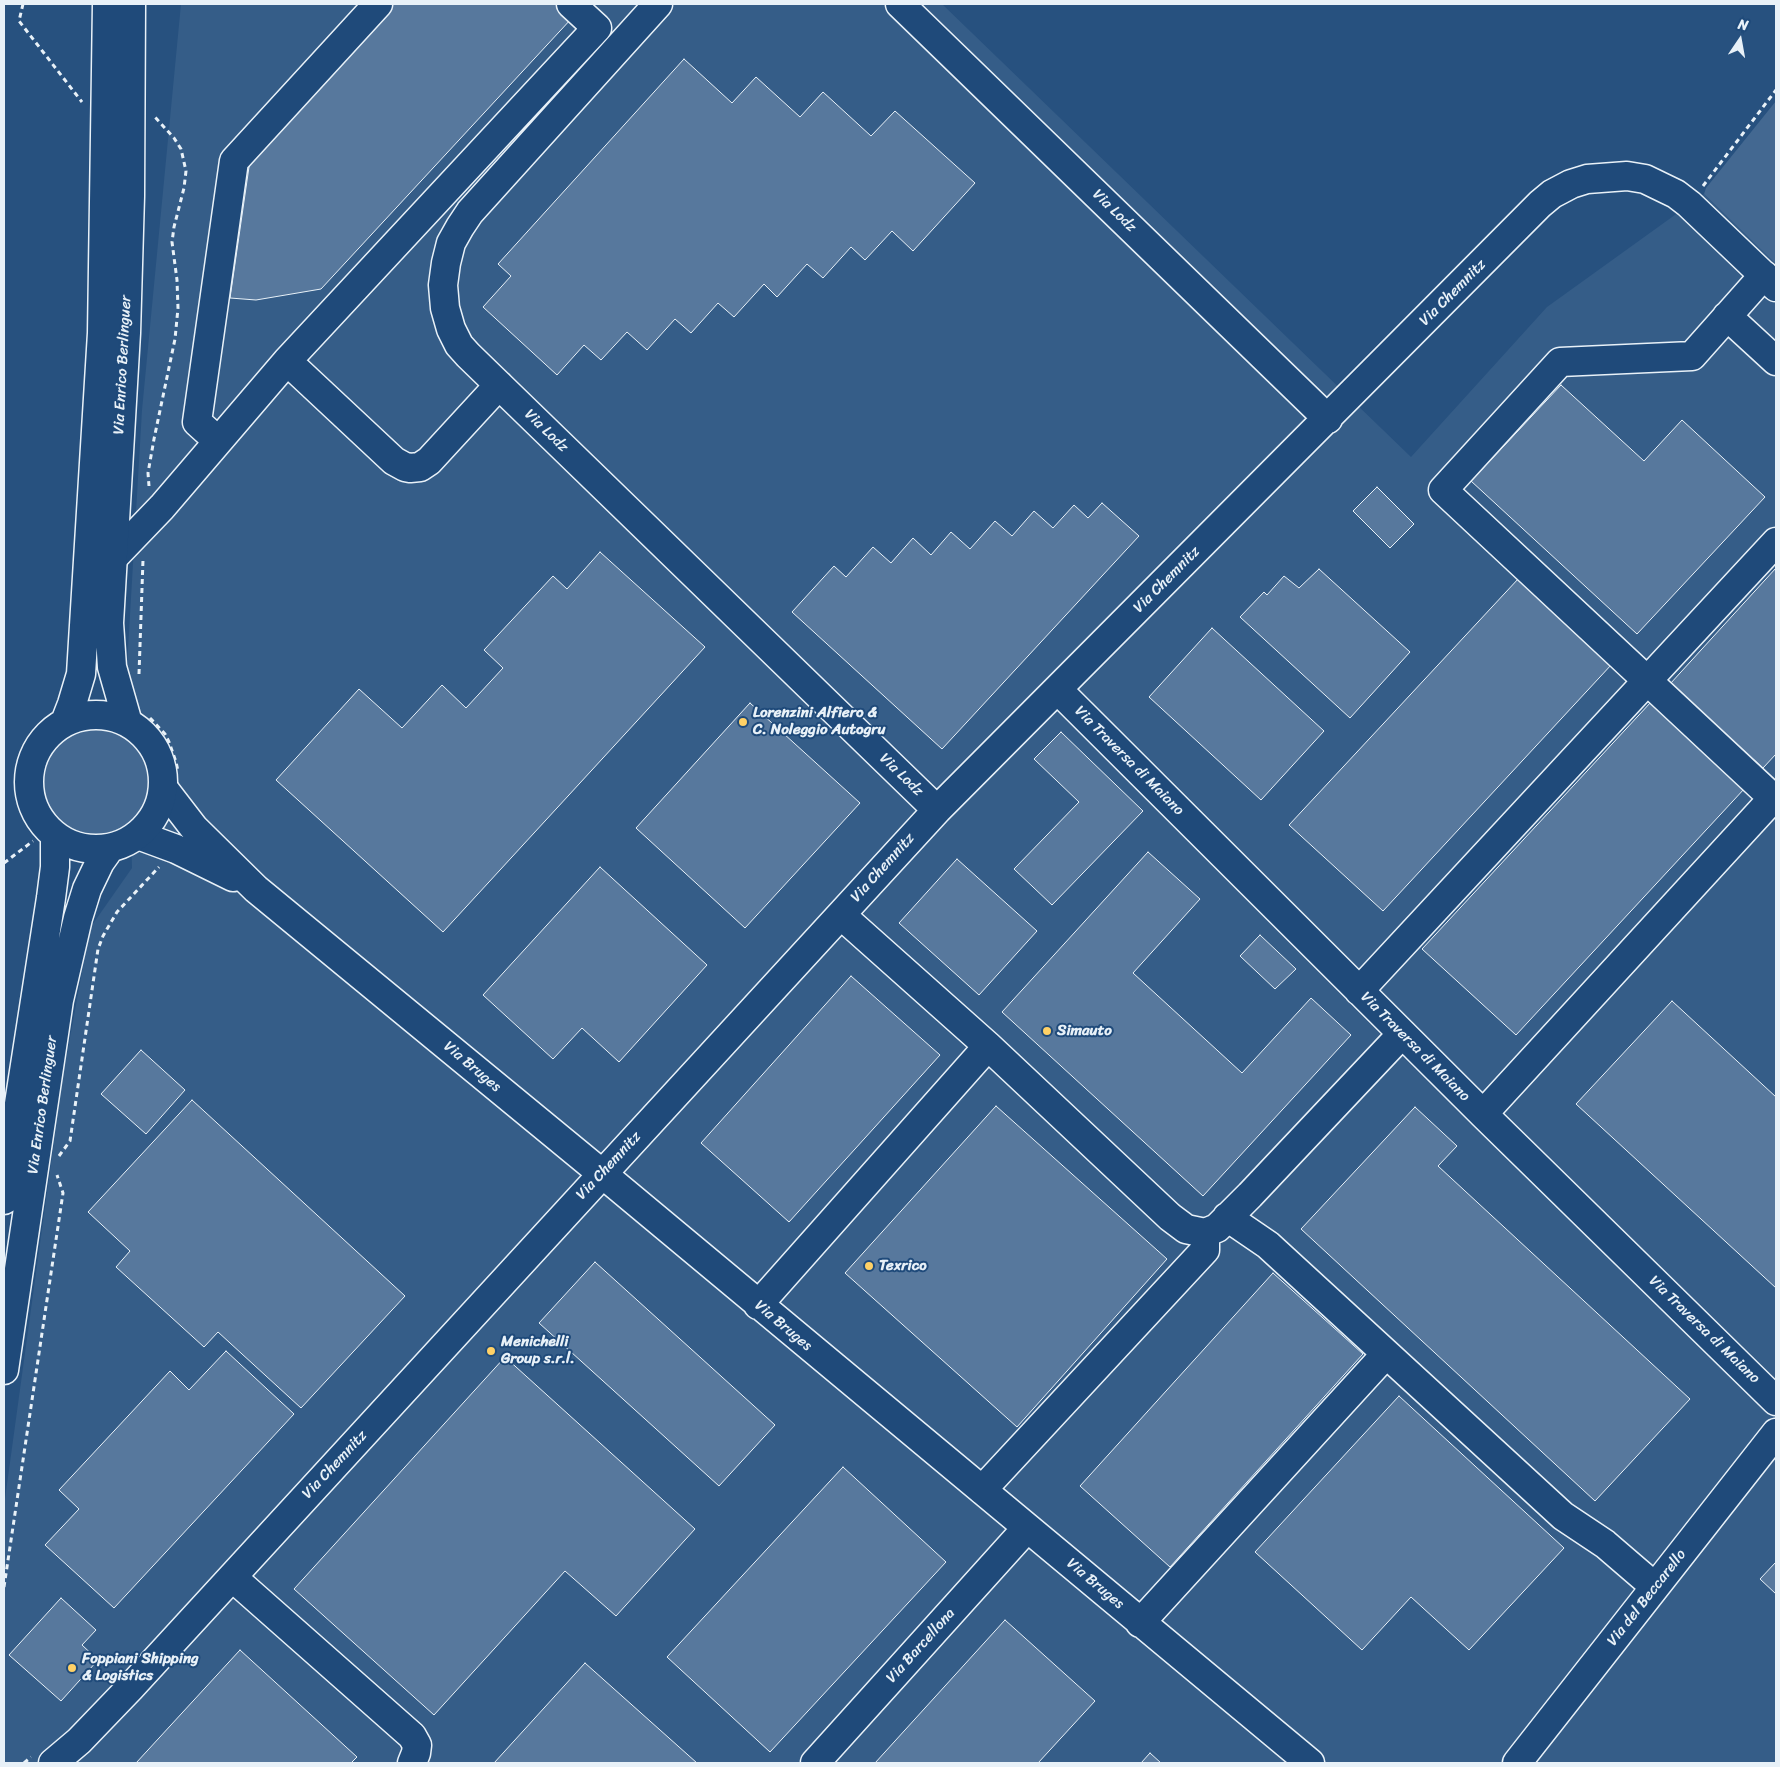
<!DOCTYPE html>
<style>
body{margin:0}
#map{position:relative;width:1780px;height:1767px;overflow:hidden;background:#27517f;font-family:Sriracha,sans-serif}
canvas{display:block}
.frame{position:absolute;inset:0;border:5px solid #e8f1f8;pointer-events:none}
.north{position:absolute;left:1715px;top:15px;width:50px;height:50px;-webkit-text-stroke:4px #1f4a7a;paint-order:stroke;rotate:12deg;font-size:14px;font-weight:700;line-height:20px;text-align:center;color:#e8f1f8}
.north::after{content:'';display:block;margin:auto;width:18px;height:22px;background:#e8f1f8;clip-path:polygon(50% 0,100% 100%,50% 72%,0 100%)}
</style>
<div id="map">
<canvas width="1780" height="1767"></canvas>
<div class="frame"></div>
<div class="north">N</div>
</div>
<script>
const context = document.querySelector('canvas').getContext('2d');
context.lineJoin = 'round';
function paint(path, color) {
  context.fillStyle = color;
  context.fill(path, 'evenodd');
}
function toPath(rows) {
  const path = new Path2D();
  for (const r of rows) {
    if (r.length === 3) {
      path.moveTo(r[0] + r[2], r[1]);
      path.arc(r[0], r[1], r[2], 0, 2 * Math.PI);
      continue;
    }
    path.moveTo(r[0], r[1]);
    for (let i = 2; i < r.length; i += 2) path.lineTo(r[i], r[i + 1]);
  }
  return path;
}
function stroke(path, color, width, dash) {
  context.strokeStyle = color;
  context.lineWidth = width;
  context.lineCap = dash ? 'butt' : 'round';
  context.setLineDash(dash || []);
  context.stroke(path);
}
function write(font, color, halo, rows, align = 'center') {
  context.font = font + ' Sriracha,sans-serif';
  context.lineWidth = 4;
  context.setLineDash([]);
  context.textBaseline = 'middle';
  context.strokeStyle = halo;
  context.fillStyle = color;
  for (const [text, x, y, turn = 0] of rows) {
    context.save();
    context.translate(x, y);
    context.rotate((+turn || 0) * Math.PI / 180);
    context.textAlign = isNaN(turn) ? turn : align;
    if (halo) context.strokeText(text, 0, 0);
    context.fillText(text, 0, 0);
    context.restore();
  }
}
paint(toPath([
 [181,4,942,4,1411,457,1547,307,1704,194,1776,264,1776,1763,4,1763,4,1506,63,1076,90,928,132,868,127,666,142,410]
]), '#355d88');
paint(toPath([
 [1776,101,1776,264,1704,194,1706,188],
 [96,781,53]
]), '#436891');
const building = toPath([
 [394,4,556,4,572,18,321,289,256,300,230,298,250,160,394,4],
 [684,59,732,103,756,77,800,117,823,92,871,136,895,111,975,183,913,251,892,231,865,260,851,247,823,278,807,264,777,297,764,284,734,317,718,303,691,333,675,319,647,350,627,332,601,360,584,345,557,375,483,307,511,276,498,264,684,59],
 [1561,385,1644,461,1682,420,1765,497,1637,634,1471,481,1561,385],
 [1377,487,1414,524,1390,548,1353,511,1377,487],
 [1102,503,1139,536,942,749,792,612,834,566,846,577,873,547,891,563,913,538,931,555,951,532,970,549,995,521,1012,536,1034,511,1053,528,1074,505,1088,518,1102,503],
 [600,552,705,647,443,932,276,780,359,689,402,728,442,685,466,708,503,668,484,650,553,576,567,589,600,552],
 [1776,568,1776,754,1763,768,1670,684,1776,568],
 [1319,569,1410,652,1350,718,1240,617,1264,592,1267,595,1284,576,1299,588,1319,569],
 [1519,578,1612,664,1383,911,1289,825,1519,578],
 [1212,628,1324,731,1261,800,1149,697,1212,628],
 [1651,702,1745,788,1516,1035,1422,949,1651,702],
 [750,703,860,803,745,928,636,828,750,703],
 [1061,732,1143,811,1052,905,1014,869,1079,802,1034,759,1061,732],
 [1148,852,1200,899,1133,973,1242,1073,1311,998,1351,1035,1203,1196,1002,1012,1148,852],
 [957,859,1037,931,979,995,899,923,957,859],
 [600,867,707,965,619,1062,582,1028,553,1059,483,995,600,867],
 [1260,935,1296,969,1275,989,1240,956,1260,935],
 [851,976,940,1055,789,1222,701,1143,851,976],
 [1672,1001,1776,1097,1776,1288,1576,1104,1672,1001],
 [141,1050,185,1090,146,1134,101,1094,141,1050],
 [192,1100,405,1296,301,1408,218,1332,204,1347,116,1267,130,1251,88,1212,192,1100],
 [996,1106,1167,1259,1017,1427,845,1273,996,1106],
 [1415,1107,1457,1146,1438,1166,1690,1399,1595,1501,1301,1229,1415,1107],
 [595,1262,775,1425,719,1486,539,1323,595,1262],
 [1273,1273,1363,1354,1170,1567,1080,1486,1273,1273],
 [226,1351,294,1414,114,1608,45,1545,79,1509,59,1490,170,1371,189,1390,226,1351],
 [505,1357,695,1529,616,1616,565,1571,434,1715,294,1589,505,1357],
 [1399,1396,1564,1548,1469,1650,1411,1597,1362,1650,1255,1552,1399,1396],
 [843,1467,946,1562,770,1752,667,1657,843,1467],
 [1776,1562,1776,1594,1760,1579,1776,1562],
 [61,1598,96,1630,82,1645,98,1660,61,1701,9,1655,61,1598],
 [1005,1620,1095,1701,1038,1763,875,1763,1005,1620],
 [240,1650,357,1757,351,1763,136,1763,240,1650],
 [585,1663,697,1763,494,1763,585,1663],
 [1150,1753,1161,1763,1141,1763,1150,1753]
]);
paint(building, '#57789d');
stroke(building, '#e8f1f8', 1);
const minor = toPath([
 [658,4,470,212,460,227,451,243,446,263,443,285,445,308,451,329,459,345,468,355,937,810],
 [900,4,1328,419],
 [1764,275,1692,356,1560,362,1443,490,1773,798],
 [1727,316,1776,361],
 [287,361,597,28,571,4],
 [218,441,197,422,234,161,378,4],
 [111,560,162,507,287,361,394,461,405,467,410,468,420,467,429,461,499,385],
 [1058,690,1483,1114,1776,1401],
 [164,789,194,828,256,889,611,1181,1310,1763],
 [138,835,176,849,233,877],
 [841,915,988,1046,1170,1217,1186,1229,1205,1233,1217,1228,1250,1195,1402,1034],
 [1359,991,1776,542],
 [1483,1114,1776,795],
 [1227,1217,1268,1245,1563,1516,1605,1544,1655,1587],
 [758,1305,988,1046],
 [982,1490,1205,1250,1205,1233],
 [232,1577,412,1736,417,1745,416,1753,412,1763],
 [1140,1623,1386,1354],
 [53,1763,79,1741,130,1688,937,810,1540,204,1552,194,1571,184,1587,179,1627,176,1645,179,1676,194,1689,204,1776,287],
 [815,1763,1027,1528],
 [1517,1763,1776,1433]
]);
const major = toPath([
 [96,782,67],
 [65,722,72,704,81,674,102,333,107,4],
 [128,723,112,667,109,623,126,333,130,196,131,4],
 [4,1200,51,898,55,867,55,836],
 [4,1370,59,1000,78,918,87,889,100,862,110,848]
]);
stroke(minor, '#e8f1f8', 31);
stroke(major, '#e8f1f8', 31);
stroke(toPath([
 [23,4,19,21,82,102],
 [1703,186,1776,90],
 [149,486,148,473,154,439,175,339,178,308,177,280,172,242,174,227,184,188,186,171,181,149,174,138,154,116],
 [139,674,143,560],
 [150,718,165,734,169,742,176,762,178,771],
 [4,863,33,841],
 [59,1156,70,1141,98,949,103,936,117,912,159,867],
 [4,1587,63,1193,57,1175],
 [24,1763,31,1757]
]), '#e8f1f8', 3, [5, 4]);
stroke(minor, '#1f4a7a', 28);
stroke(major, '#1f4a7a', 28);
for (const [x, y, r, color] of [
 [743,722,5,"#ffd166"],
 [1047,1031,5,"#ffd166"],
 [869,1266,5,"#ffd166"],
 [491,1351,5,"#ffd166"],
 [72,1668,5,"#ffd166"]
]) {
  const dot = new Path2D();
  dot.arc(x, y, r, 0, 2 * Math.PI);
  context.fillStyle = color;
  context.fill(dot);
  stroke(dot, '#1f4a7a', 2);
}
write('15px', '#e8f1f8', '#1f4a7a', [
 ["Via Lodz",1114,211,44],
 ["Via Chemnitz",1453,293,-45],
 ["Via Enrico Berlinguer",123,365,-87],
 ["Via Lodz",546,431,44],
 ["Via Chemnitz",1167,580,-45],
 ["Via Traversa di Maiano",1129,761,45],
 ["Via Lodz",901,775,44],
 ["Via Chemnitz",883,868,-48],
 ["Via Traversa di Maiano",1415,1047,45],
 ["Via Bruges",472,1067,40],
 ["Via Enrico Berlinguer",43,1105,-82],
 ["Via Chemnitz",609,1166,-47],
 ["Via Bruges",783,1326,40],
 ["Via Traversa di Maiano",1704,1330,44],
 ["Via Chemnitz",335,1465,-47],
 ["Via Bruges",1095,1584,40],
 ["Via del Beccarello",1647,1598,-52],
 ["Via Barcellona",921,1646,-48]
]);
write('bold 15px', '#e8f1f8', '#1f4a7a', [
 ["Lorenzini Alfiero &",753,713],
 ["C. Noleggio Autogru",753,730],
 ["Simauto",1057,1031],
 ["Texrico",879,1266],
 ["Menichelli",501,1342],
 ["Group s.r.l.",501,1359],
 ["Foppiani Shipping",82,1659],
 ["& Logistics",82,1676]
], 'left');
</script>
